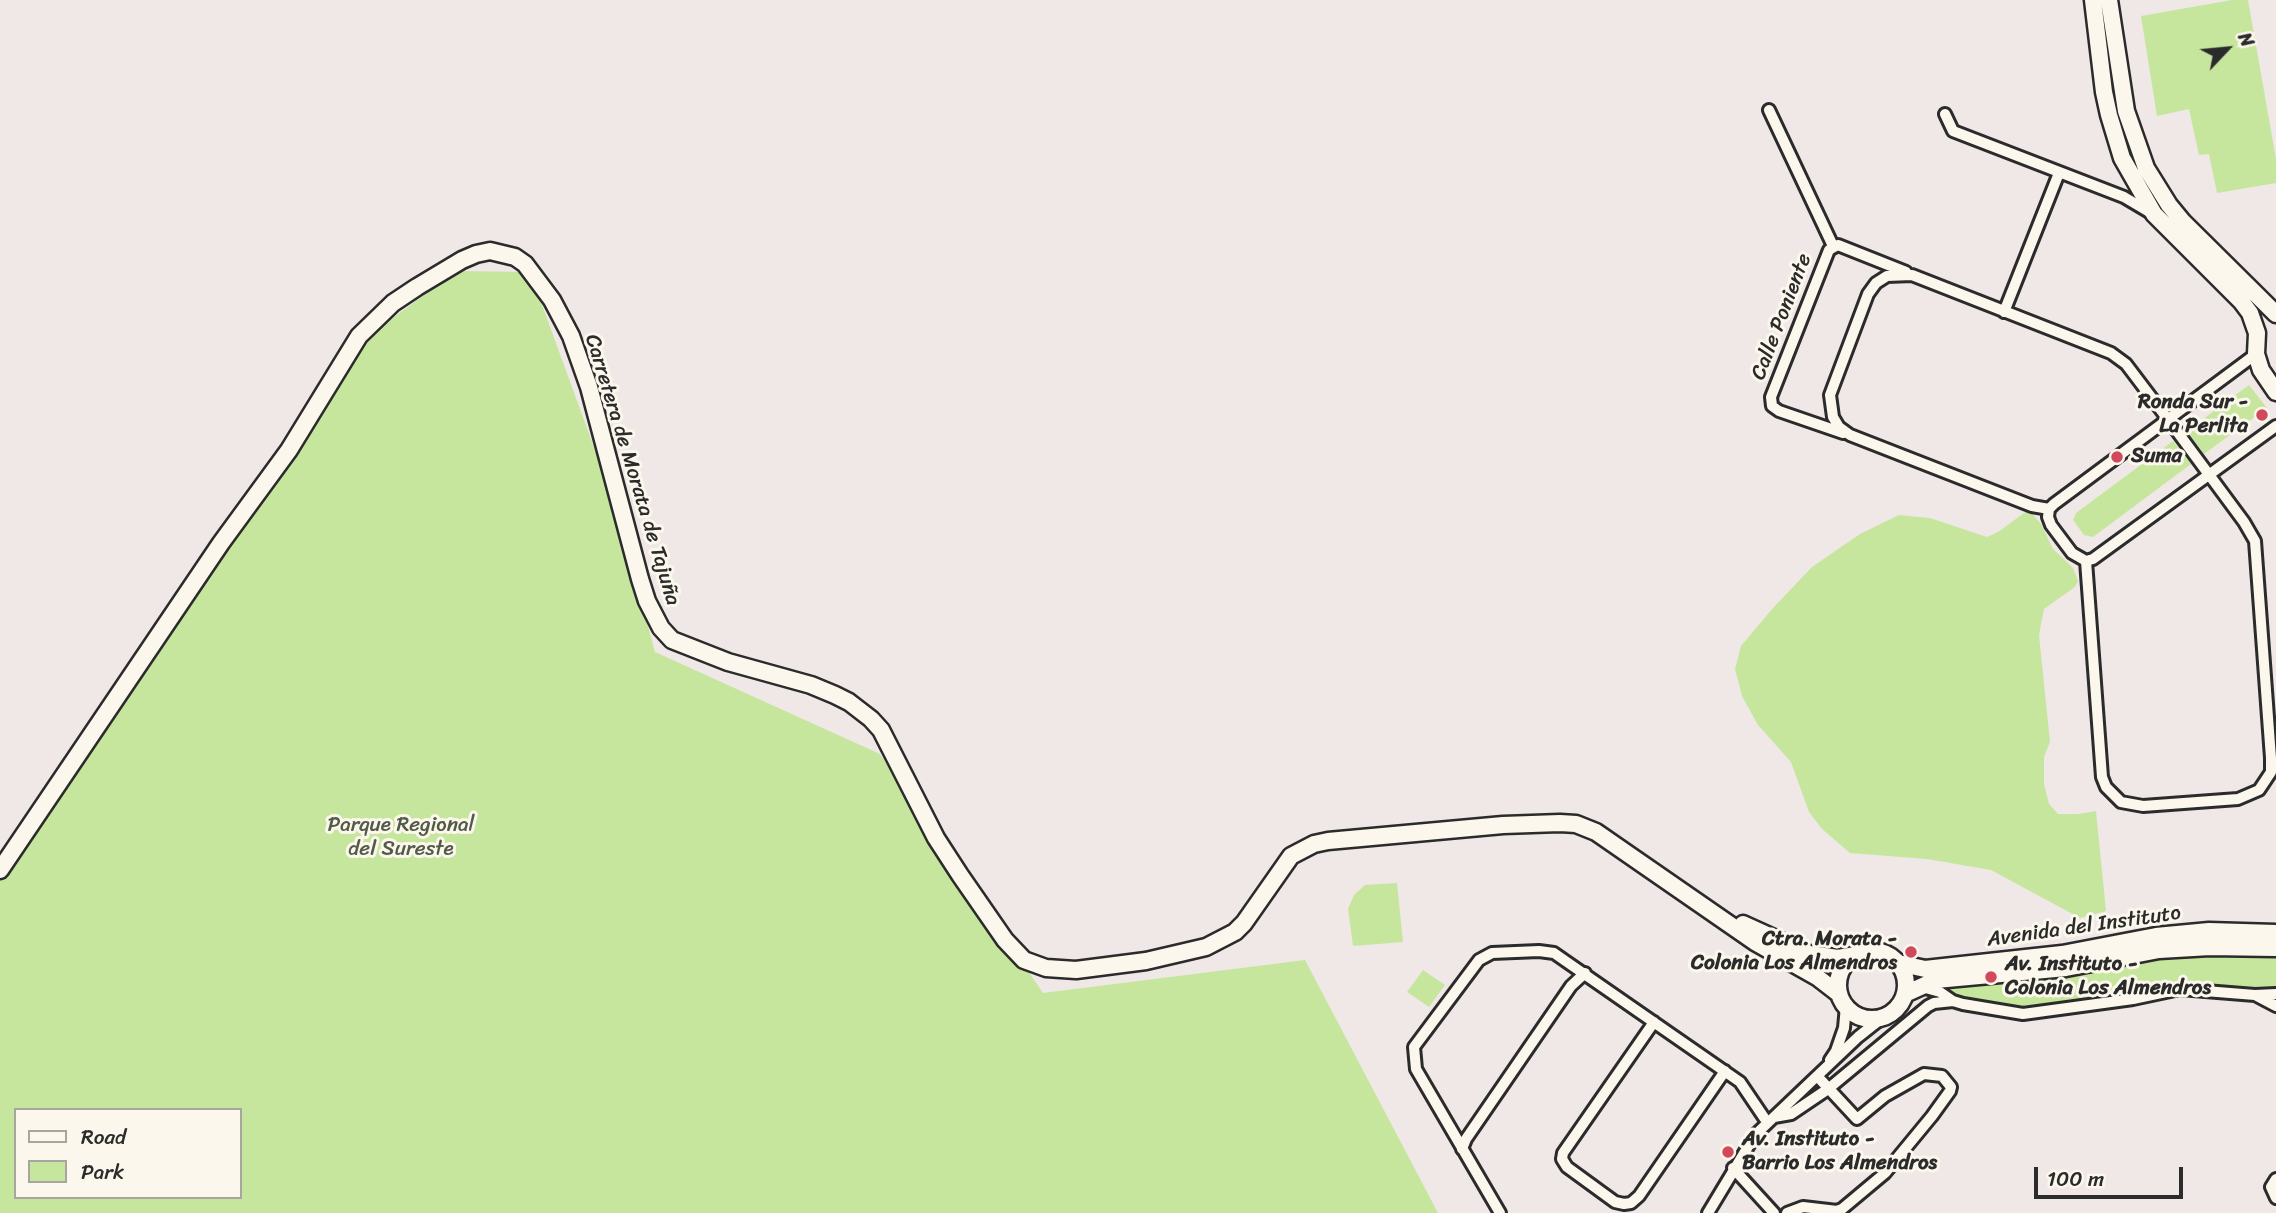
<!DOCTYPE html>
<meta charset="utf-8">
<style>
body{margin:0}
#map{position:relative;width:2276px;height:1213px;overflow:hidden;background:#f0e7e7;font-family:Sriracha,sans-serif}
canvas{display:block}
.legend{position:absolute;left:14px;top:1108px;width:228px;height:91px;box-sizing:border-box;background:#fbf7ec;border:2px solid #a8a59f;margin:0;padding:9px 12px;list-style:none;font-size:21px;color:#2b2b2b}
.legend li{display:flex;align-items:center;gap:14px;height:35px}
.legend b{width:35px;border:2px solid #a8a59f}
.north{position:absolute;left:2192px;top:14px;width:70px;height:70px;-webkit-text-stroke:5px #fbf7ec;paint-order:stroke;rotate:64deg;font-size:19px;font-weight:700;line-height:28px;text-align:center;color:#2b2b2b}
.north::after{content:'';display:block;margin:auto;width:24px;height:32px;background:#2b2b2b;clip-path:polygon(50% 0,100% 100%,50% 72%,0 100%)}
.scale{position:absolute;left:2034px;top:1167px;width:149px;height:32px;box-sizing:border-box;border:4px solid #2b2b2b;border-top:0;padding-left:9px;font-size:21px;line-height:24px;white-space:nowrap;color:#2b2b2b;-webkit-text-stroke:5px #fbf7ec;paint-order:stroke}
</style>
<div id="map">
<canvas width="2276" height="1213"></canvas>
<ul class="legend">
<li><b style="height:9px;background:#fbf7ec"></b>Road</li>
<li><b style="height:19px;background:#c6e69e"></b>Park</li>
</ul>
<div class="north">N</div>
<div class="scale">100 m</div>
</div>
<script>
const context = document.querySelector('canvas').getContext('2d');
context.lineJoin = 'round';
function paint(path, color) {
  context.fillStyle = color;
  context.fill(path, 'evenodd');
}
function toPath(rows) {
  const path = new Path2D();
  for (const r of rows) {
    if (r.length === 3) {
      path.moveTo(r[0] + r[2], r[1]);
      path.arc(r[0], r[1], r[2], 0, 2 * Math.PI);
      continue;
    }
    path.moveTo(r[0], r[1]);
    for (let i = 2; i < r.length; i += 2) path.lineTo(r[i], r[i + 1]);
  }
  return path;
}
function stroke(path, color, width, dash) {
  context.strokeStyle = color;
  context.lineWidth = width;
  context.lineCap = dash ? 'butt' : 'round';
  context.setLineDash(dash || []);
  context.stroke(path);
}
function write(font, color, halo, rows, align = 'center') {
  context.font = font + ' Sriracha,sans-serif';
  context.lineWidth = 6;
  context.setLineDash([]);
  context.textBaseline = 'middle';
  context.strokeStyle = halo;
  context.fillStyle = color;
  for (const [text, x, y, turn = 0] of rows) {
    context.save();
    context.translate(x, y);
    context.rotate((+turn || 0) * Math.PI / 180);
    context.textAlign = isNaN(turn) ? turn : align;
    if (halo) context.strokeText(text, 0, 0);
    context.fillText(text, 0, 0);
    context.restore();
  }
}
paint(toPath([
 [2232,0,2248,0,2276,159,2276,183,2217,193,2209,154,2199,155,2189,109,2157,116,2141,16],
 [457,271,530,272,615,505,655,652,880,754,1043,993,1305,960,1438,1213,0,1213,0,868,349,350],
 [16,1110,240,1110,240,1197,16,1197],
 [2249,385,2267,408,2204,454,2187,431],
 [2173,441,2191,464,2093,537,2084,535,2073,520,2076,513],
 [2027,511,2031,512,2041,524,2053,549,2073,568,2078,581,2075,587,2044,609,2039,635,2050,742,2044,757,2044,784,2049,804,2058,814,2079,814,2096,811,2106,911,2080,918,1991,870,1927,859,1850,853,1822,829,1809,812,1791,762,1758,725,1742,696,1735,669,1741,646,1773,608,1812,567,1860,534,1899,515,1930,518,1987,537,1998,532],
 [1397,883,1403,942,1353,946,1348,909,1354,895,1365,885],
 [2187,952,2276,952,2276,990,2255,990,2173,984,2039,1007,2019,1008,2001,1007,1958,998,1936,985],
 [1423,970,1445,985,1429,1007,1407,992]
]), '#c6e69e');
const minor = toPath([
 [1769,110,1833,246],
 [1945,114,1953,131,2124,197,2151,213],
 [2004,312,2059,173],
 [2256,354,2054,504,2049,509,2048,517,2051,525,2072,553,2086,561,2093,559,2276,426],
 [1843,433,1779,411,1772,406,1771,397,1829,250,1838,245,1906,272],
 [2049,509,2032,506,1850,435,1839,427,1833,417,1830,395,1868,294,1876,283,1887,276,1912,275,2111,353,2126,364,2176,430,2244,522,2255,541,2271,758,2271,772,2259,790,2238,799,2143,806,2121,802,2106,787,2102,777,2086,561],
 [1922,987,1940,992,1953,1001,1963,1004,2023,1014,2133,999,2180,989,2255,995,2276,994],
 [2257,996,2276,1006],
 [1654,1022,1563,1153,1562,1159,1567,1167,1615,1202,1624,1204,1631,1203,1639,1196,1725,1071],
 [1830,1060,1836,1051,1844,1028,1846,1006],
 [1774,1117,1791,1114,1828,1089,1928,1006,1934,1003,1953,1001],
 [1462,1149,1466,1139,1571,986,1585,973],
 [1733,1168,1774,1213],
 [2276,1179,2271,1187,2276,1198],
 [1500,1213,1416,1069,1414,1047,1479,960,1492,953,1539,951,1554,953,1564,960,1740,1082,1767,1122],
 [1708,1213,1755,1135,1858,1037,1882,1018],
 [1787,1213,1803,1207,1837,1211,1842,1209,1885,1173,1932,1116,1950,1091,1951,1087,1942,1076,1924,1074,1885,1096,1857,1119,1818,1077]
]);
const secondary = toPath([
 [2093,0,2104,92,2109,115,2122,158,2154,214,2241,301,2250,313,2257,333,2256,354,2261,370,2276,392],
 [2109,0,2126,111,2146,168,2169,205,2183,222,2276,314],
 [0,870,221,543,289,450,359,336,393,303,417,287,462,260,476,254,490,251,515,257,525,264,552,300,571,336,589,387,640,579,647,601,661,628,672,640,728,662,811,685,835,695,849,702,871,719,881,730,936,838,960,875,1005,940,1024,960,1046,968,1076,970,1146,961,1206,947,1235,932,1244,923,1291,856,1314,844,1328,841,1503,825,1560,823,1576,824,1596,832,1755,942,1817,977,1839,994],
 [1743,924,1809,954,1838,958,1856,955],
 [1872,985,34],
 [1898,963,1925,969,2062,954,2156,936,2209,931,2276,933],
 [1905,994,1936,980,2066,968,2159,950,2210,947,2276,948]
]);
stroke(minor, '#2b2b2b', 16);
stroke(secondary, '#2b2b2b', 21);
stroke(minor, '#fbf7ec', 10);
stroke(secondary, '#fbf7ec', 16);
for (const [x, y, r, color] of [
 [2262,415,7,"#d1495b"],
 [2117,457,7,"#d1495b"],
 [1911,952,7,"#d1495b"],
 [1991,977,7,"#d1495b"],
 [1728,1152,7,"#d1495b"]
]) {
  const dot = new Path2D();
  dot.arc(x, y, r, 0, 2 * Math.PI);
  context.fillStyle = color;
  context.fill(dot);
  stroke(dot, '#fbf7ec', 2.5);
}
write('21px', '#2b2b2b', '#fbf7ec', [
 ["Calle Poniente",1782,317,-69],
 ["Carretera de Morata de Tajuña",632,470,73],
 ["Avenida del Instituto",2084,927,-8]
]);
write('bold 21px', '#2b2b2b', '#fbf7ec', [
 ["Ronda Sur -",2248,403,"right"],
 ["La Perlita",2248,427,"right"],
 ["Suma",2131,457],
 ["Ctra. Morata -",1897,940,"right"],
 ["Colonia Los Almendros",1897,964,"right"],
 ["Av. Instituto -",2005,965],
 ["Colonia Los Almendros",2005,989],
 ["Av. Instituto -",1742,1140],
 ["Barrio Los Almendros",1742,1164]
], 'left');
write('21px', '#525a48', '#fbf7ec', [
 ["Parque Regional",401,826],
 ["del Sureste",401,850]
]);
</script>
